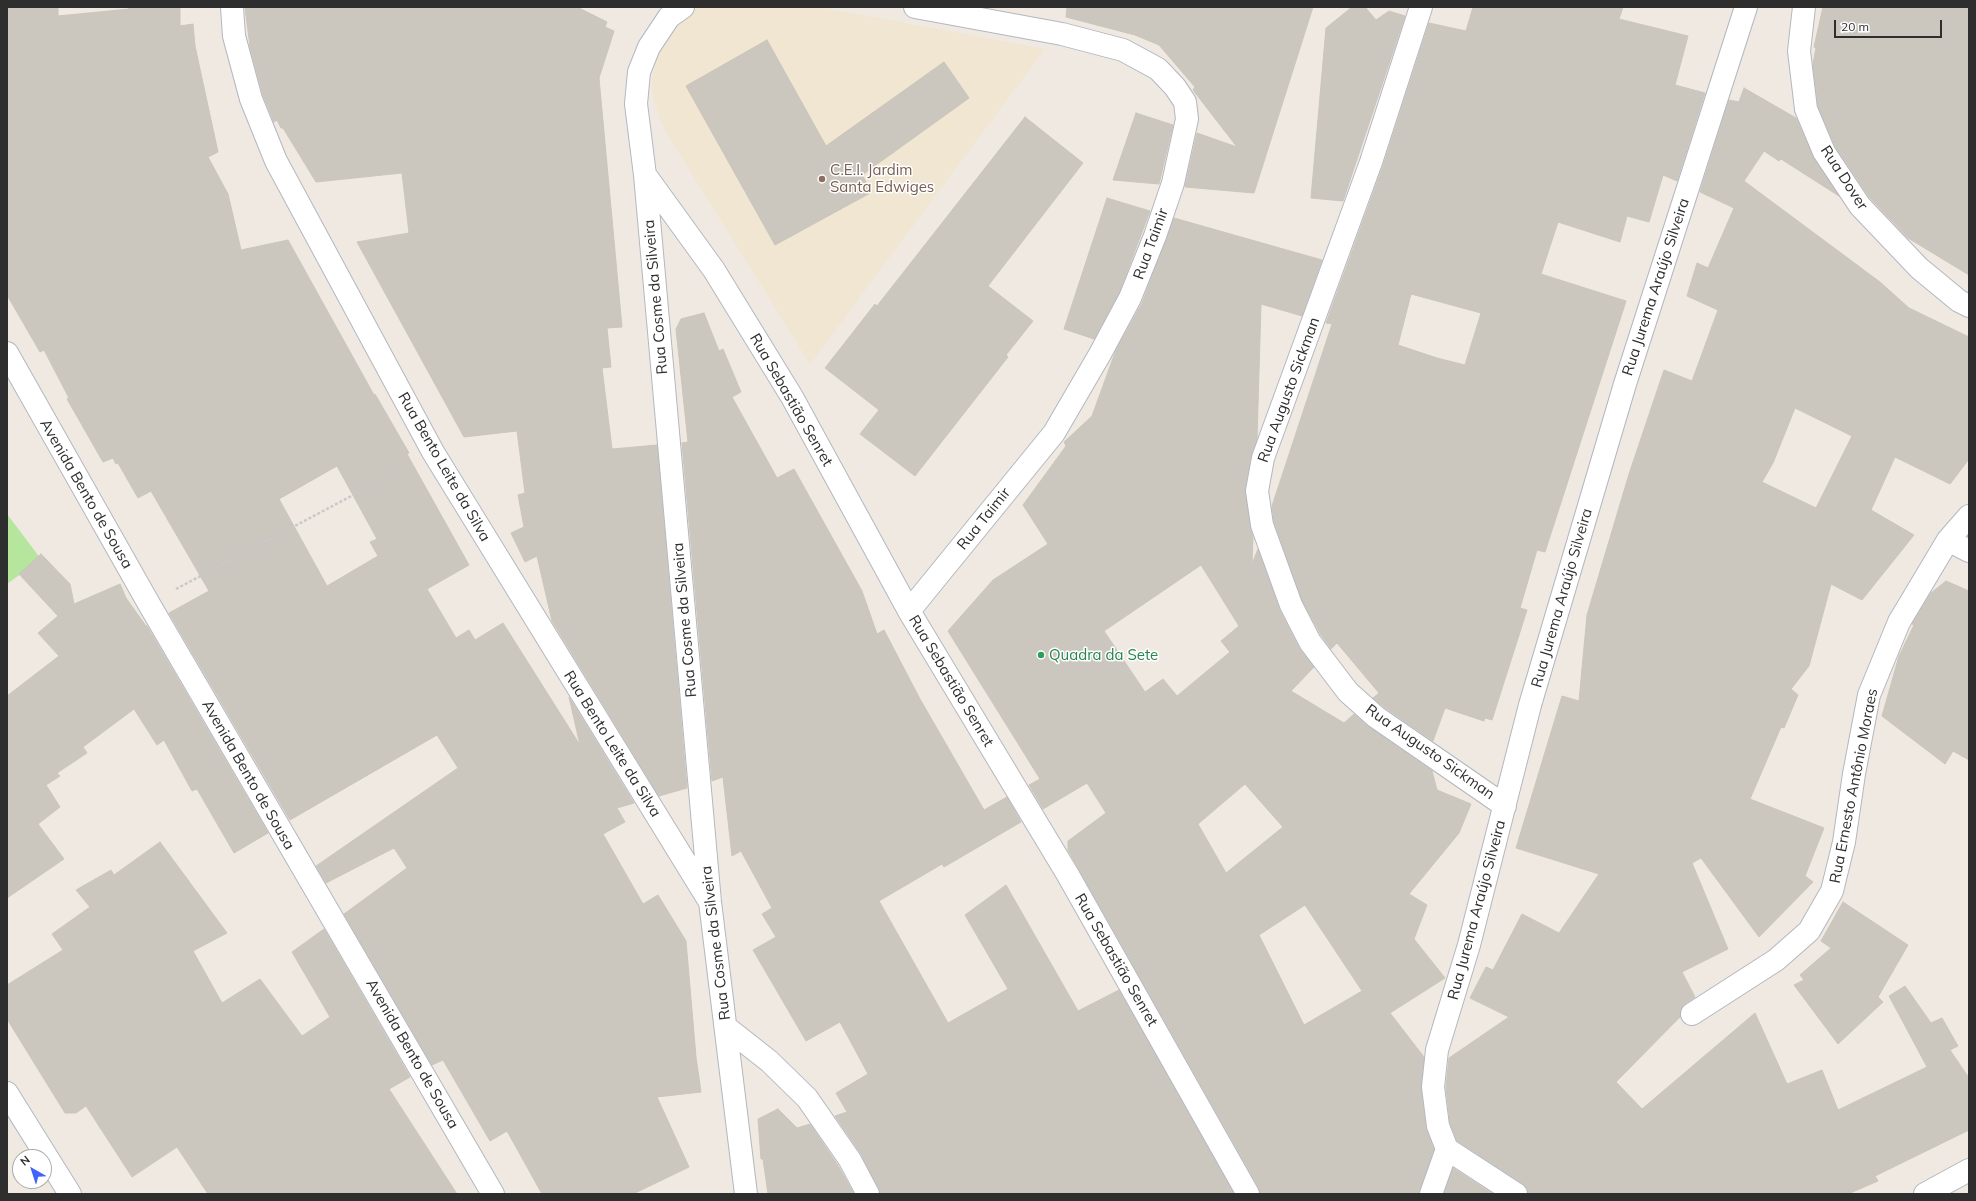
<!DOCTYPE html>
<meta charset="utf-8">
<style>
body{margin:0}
#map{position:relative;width:1976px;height:1201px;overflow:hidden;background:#efe9e1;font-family:Mulish,sans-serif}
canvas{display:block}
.frame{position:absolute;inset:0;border:8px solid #2e2e2e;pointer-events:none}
.north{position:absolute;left:12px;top:1149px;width:40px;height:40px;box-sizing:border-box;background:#fff;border:1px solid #ababab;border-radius:50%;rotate:321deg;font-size:11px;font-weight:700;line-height:16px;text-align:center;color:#2e2e2e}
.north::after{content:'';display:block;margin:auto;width:14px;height:18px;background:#4264fb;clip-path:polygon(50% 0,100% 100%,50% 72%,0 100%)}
.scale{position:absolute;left:1834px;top:20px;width:108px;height:18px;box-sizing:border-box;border:2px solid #2e2e2e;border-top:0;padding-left:5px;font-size:12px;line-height:14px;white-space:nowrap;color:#2e2e2e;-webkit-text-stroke:3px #fff;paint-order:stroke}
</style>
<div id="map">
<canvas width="1976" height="1201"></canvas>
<div class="frame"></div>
<div class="north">N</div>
<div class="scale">20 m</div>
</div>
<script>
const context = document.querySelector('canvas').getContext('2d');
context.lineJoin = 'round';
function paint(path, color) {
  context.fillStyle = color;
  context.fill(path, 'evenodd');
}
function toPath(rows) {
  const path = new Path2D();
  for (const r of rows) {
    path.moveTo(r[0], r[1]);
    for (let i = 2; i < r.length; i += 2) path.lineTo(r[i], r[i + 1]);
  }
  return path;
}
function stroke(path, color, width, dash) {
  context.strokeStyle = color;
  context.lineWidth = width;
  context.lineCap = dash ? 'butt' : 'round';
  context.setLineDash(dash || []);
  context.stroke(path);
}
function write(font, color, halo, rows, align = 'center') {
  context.font = font + ' Mulish,sans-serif';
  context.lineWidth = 3;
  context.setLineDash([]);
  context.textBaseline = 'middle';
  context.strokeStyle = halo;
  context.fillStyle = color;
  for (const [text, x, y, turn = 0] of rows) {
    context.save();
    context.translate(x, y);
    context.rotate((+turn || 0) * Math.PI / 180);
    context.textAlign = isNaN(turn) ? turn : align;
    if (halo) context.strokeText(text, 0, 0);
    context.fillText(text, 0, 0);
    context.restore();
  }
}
paint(toPath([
 [691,7,819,7,1045,49,810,364,666,132,659,116,653,97,652,81,657,57,663,38]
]), '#f0e6d1');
paint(toPath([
 [7,514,41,559,7,584]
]), '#b6e59e');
const building = toPath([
 [7,7,58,7,58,16,129,9,129,7,180,7,180,26,193,24,195,46,218,152,208,157,228,194,241,250,288,240,374,395,375,394,409,453,407,454,469,565,427,589,456,638,469,630,475,640,503,623,580,745,569,697,634,803,617,808,625,822,603,834,643,904,658,895,686,941,696,1057,701,1092,657,1097,689,1167,633,1194,542,1194,507,1131,490,1141,443,1060,432,1065,344,914,407,868,394,848,326,883,316,866,458,768,437,735,290,820,169,613,209,591,151,491,138,498,118,463,116,464,113,458,103,462,67,399,69,398,44,350,40,352,7,295,7,7],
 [337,466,377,539,370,542,378,556,327,586,279,499,337,466],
 [245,7,577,7,607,22,605,27,614,31,599,78,622,327,607,328,611,367,602,368,612,449,657,445,687,788,659,796,552,621,537,556,525,562,511,533,524,527,518,495,525,493,517,431,464,437,357,242,409,233,402,173,316,182,283,128,281,128,277,120,274,122,263,95,250,47,245,7],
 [1067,7,1313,7,1254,193,1185,187,1197,133,1237,147,1193,90,1195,87,1159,45,1135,35,1066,17,1067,7],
 [1352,7,1365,7,1376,20,1389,11,1405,16,1343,201,1311,198,1326,28,1352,7],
 [1473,7,1623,7,1619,19,1688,36,1675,85,1705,93,1677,181,1663,175,1649,222,1627,216,1620,242,1558,222,1541,274,1626,301,1545,552,1537,550,1520,608,1527,610,1492,720,1485,718,1484,721,1445,708,1433,741,1384,707,1373,698,1379,693,1337,643,1331,649,1321,635,1302,600,1274,522,1272,506,1332,324,1326,323,1383,166,1429,23,1466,31,1473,7],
 [1411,294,1481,313,1465,365,1437,358,1398,345,1411,294],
 [1823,7,1969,7,1969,275,1908,238,1870,198,1835,146,1818,106,1813,64,1816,48,1814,47,1823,7],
 [767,40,826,146,944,62,969,98,862,175,872,192,775,245,686,86,767,40],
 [1744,88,1796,118,1814,159,1839,196,1781,159,1779,161,1764,151,1744,181,1880,282,1909,308,1969,337,1969,459,1950,484,1895,457,1871,510,1914,535,1862,600,1831,584,1809,666,1791,689,1798,695,1784,728,1781,727,1750,799,1824,828,1805,876,1813,882,1759,937,1701,858,1692,863,1728,949,1682,972,1695,997,1685,1004,1681,1009,1680,1017,1616,1082,1642,1109,1755,1013,1787,1084,1822,1070,1838,1110,1927,1067,1889,996,1905,986,1931,1023,1942,1018,1958,1046,1950,1050,1969,1078,1969,1130,1875,1176,1878,1181,1848,1194,1528,1194,1527,1188,1523,1184,1457,1141,1450,1123,1446,1087,1449,1058,1509,1017,1470,998,1486,967,1493,970,1522,914,1559,933,1599,874,1516,848,1562,696,1579,701,1587,615,1629,474,1664,370,1692,381,1718,310,1687,296,1697,263,1708,268,1734,208,1700,192,1729,100,1739,102,1744,88],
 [1795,408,1852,436,1816,508,1762,482,1773,463,1795,408],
 [1136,113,1173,125,1159,184,1113,180,1136,113],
 [1025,117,1083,163,988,286,1033,321,1006,355,1008,357,915,476,860,434,879,410,825,368,875,304,877,306,1025,117],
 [1107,198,1150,211,1119,293,1094,339,1064,329,1107,198],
 [1174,218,1322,260,1302,316,1261,304,1257,439,1251,456,1245,489,1250,527,1253,537,1252,564,1258,549,1280,611,1299,648,1314,667,1291,691,1344,723,1354,714,1369,727,1432,771,1437,790,1471,804,1459,833,1409,894,1427,905,1414,939,1445,978,1390,1013,1424,1057,1421,1089,1426,1128,1434,1149,1419,1194,1260,1194,1259,1188,1068,850,1068,841,1106,813,1087,783,1043,809,1029,785,1040,779,948,631,993,580,1048,544,1023,505,1066,446,1064,442,1092,416,1116,350,1142,303,1174,218],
 [1201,565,1239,626,1221,641,1230,652,1177,696,1163,679,1145,692,1104,631,1201,565],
 [1245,784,1283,827,1226,873,1198,824,1245,784],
 [1305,905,1362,991,1304,1025,1259,935,1305,905],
 [704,313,719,351,723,349,741,392,732,397,777,478,794,469,862,591,877,634,884,630,920,699,984,810,1007,797,1021,822,944,867,942,864,879,901,948,1023,1008,989,965,915,1006,885,1078,1011,1119,990,1234,1194,880,1194,861,1154,835,1116,847,1112,836,1093,868,1074,840,1022,806,1041,753,950,776,937,762,914,772,908,741,851,732,856,723,777,712,781,682,443,688,442,676,329,681,319,704,313],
 [41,554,70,584,74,604,120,584,126,598,146,626,147,626,268,833,234,853,197,789,192,791,164,740,157,745,134,709,83,747,87,753,57,773,60,776,46,785,60,807,38,824,64,859,7,898,7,696,59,656,38,633,58,616,19,574,41,554],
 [1946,581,1969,591,1969,760,1953,751,1945,764,1882,716,1899,656,1914,625,1912,624,1931,593,1946,581],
 [160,842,227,933,193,951,222,1003,260,979,302,1036,330,1017,292,952,324,929,410,1077,389,1089,457,1194,208,1194,177,1147,132,1177,86,1106,76,1113,65,1113,7,1019,7,985,63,950,52,934,90,907,76,890,111,870,114,875,160,842],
 [1843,902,1908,945,1878,997,1883,1002,1838,1044,1794,985,1804,980,1800,975,1831,948,1821,941,1843,902],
 [778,1109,797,1128,810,1124,839,1167,854,1194,768,1194,763,1159,761,1159,758,1119,778,1109],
 [1453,1168,1493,1194,1444,1194,1453,1168]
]);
paint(building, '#cbc7bf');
stroke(building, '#cbc5ba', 1);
const street = toPath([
 [232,7,234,36,251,99,276,161,433,452,708,899],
 [683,7,669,17,649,47,639,72,636,104,645,175,710,902,746,1194],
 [1421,7,1371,162,1263,458,1257,491,1262,525,1291,605,1310,642,1348,692,1376,717,1505,806],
 [1804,7,1799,51,1806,109,1824,152,1860,206,1919,268,1959,301,1969,306],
 [646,176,714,270,792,397,909,611,1068,875,1248,1194],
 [7,353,149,604,493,1194],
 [1948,540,1969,551],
 [909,611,1054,433,1100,354,1130,298,1155,236,1173,183,1187,119,1185,102,1175,87,1158,69,1123,50,1062,34,915,7],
 [1692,1014,1776,960,1809,931,1832,891,1844,842,1854,774,1869,695,1899,622,1948,540,1969,516],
 [727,1028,769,1061,807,1098,850,1160,868,1194],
 [7,1093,70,1194],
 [1447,1149,1516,1194],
 [1431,1194,1447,1149,1438,1126,1433,1087,1437,1050,1469,945,1530,705,1625,384,1746,7],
 [1925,1194,1969,1170]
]);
stroke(street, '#b4b7c1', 24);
stroke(toPath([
 [176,589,406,467]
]), '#c9c9c9', 2.5, [3, 2]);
stroke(street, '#fff', 22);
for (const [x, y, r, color] of [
 [822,179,4,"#8d6e63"],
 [1041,655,4,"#2e9e5b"]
]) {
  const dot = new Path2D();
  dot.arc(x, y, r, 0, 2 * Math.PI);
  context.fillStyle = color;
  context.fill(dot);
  stroke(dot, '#fff', 1.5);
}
write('15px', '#785e54', '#fff', [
 ["C.E.I. Jardim",830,170],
 ["Santa Edwiges",830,187]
], 'left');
write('15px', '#2e2e2e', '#fff', [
 ["Rua Dover",1844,178,57],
 ["Rua Taimir",1151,244,-70],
 ["Rua Jurema Araújo Silveira",1656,287,-72],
 ["Rua Cosme da Silveira",656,297,-95],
 ["Rua Augusto Sickman",1289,390,-70],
 ["Rua Sebastião Senret",791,400,60],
 ["Rua Bento Leite da Silva",444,467,60],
 ["Avenida Bento de Sousa",86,494,60],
 ["Rua Taimir",984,519,-51],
 ["Rua Jurema Araújo Silveira",1562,598,-74],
 ["Rua Cosme da Silveira",685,620,-95],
 ["Rua Sebastião Senret",951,681,59],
 ["Rua Bento Leite da Silva",612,744,58],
 ["Rua Augusto Sickman",1430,752,35],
 ["Avenida Bento de Sousa",248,775,60],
 ["Rua Ernesto Antônio Moraes",1854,786,-79],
 ["Rua Jurema Araújo Silveira",1477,910,-75],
 ["Rua Cosme da Silveira",716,943,-97],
 ["Rua Sebastião Senret",1116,960,60],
 ["Avenida Bento de Sousa",412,1054,60]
]);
write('15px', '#27864d', '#fff', [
 ["Quadra da Sete",1049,655]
], 'left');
</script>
